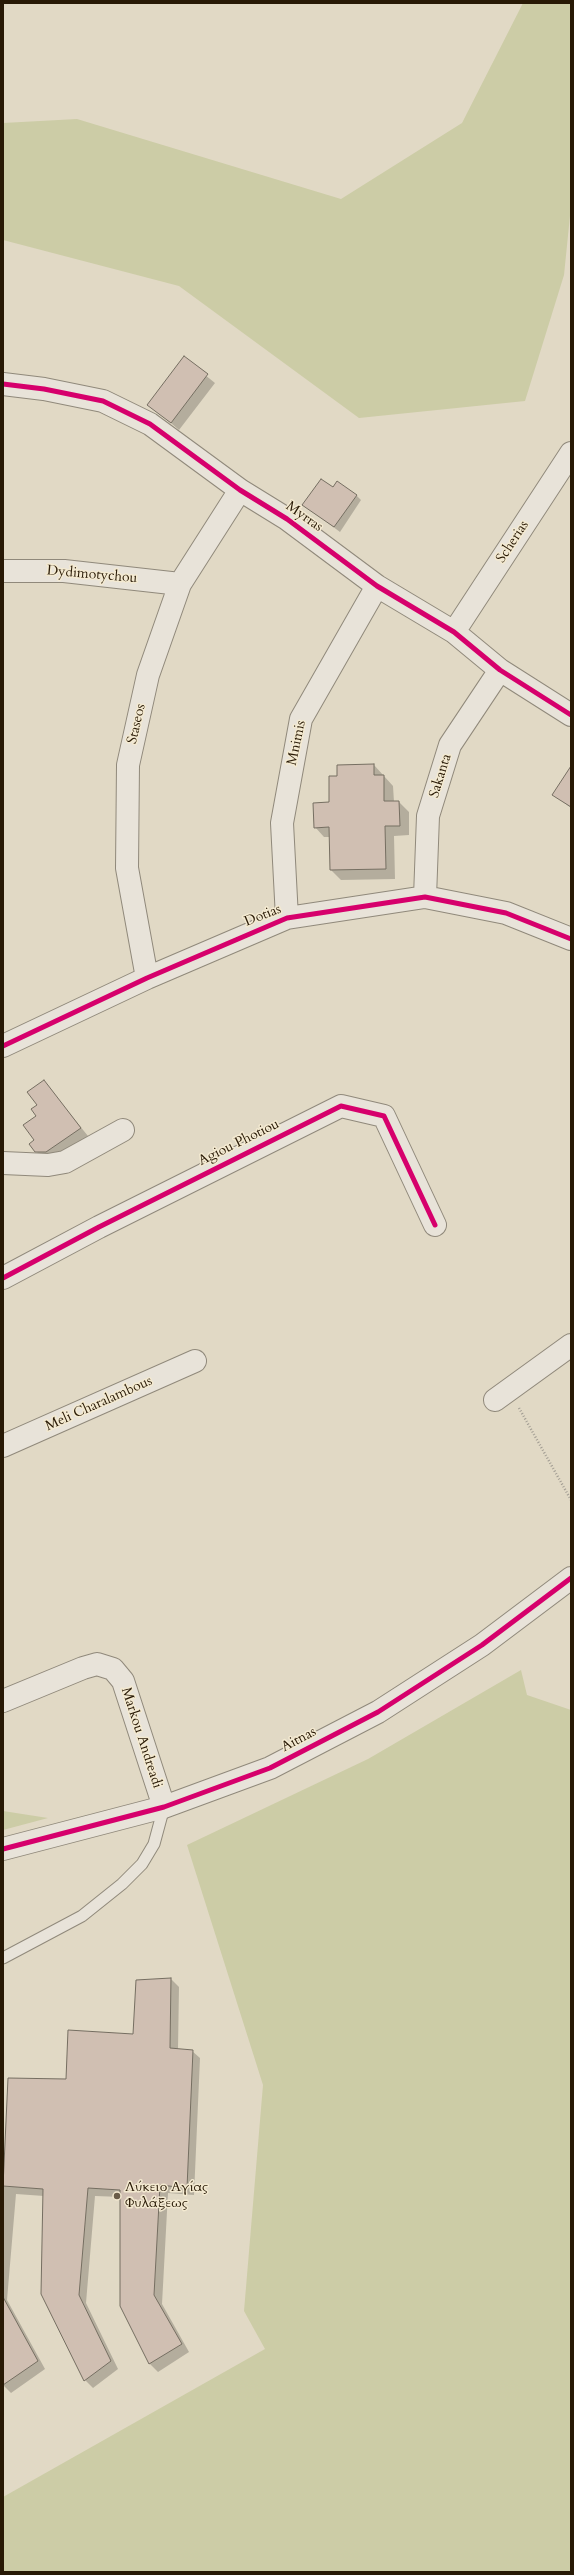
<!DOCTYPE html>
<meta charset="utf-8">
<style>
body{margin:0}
#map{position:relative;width:574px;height:2575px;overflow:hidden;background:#e1d9c5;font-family:Cardo,serif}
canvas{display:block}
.frame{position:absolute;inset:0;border:4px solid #281905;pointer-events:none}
</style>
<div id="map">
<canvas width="574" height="2575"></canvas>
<div class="frame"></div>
</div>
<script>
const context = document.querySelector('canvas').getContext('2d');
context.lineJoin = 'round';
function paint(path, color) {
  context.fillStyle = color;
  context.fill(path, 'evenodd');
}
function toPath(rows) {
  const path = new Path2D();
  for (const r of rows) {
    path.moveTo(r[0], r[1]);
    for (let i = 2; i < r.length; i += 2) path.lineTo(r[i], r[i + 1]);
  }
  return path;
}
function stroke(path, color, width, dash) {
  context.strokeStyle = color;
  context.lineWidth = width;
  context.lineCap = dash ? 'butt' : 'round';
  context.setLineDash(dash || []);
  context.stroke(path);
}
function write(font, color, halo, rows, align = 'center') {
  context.font = font + ' Cardo,serif';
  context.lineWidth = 3;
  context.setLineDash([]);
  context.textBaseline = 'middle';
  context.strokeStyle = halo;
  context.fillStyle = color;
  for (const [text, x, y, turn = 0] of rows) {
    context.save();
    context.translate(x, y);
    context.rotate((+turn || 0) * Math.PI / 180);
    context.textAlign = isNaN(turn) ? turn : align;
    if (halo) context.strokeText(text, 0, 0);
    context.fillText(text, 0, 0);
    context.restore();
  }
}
paint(toPath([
 [523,3,571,3,571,206,564,275,525,401,359,418,179,286,3,240,3,123,77,119,341,199,462,123],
 [521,1670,527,1695,571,1710,571,2572,3,2572,3,2497,265,2349,244,2311,263,2085,187,1845,368,1759],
 [3,1811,48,1818,3,1830]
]), '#cccca6');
paint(toPath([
 [184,358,215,383,179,430,149,404],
 [333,488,356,495,361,500,340,532,304,505],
 [374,765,393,786,394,802,399,802,409,812,409,835,394,836,395,879,341,880,331,870,331,837,324,837,315,827,330,803,338,777],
 [571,768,571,808,554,795],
 [44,1082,88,1136,54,1160,44,1159,36,1151,38,1105],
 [171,1979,179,1987,178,2049,192,2051,200,2058,194,2195,168,2193,162,2304,189,2352,158,2372,150,2364,121,2306,121,2197,95,2196,86,2303,118,2369,93,2388,85,2380,42,2294,44,2196,16,2194,7,2300,45,2369,11,2393,3,2385,3,2177,67,2080,134,2035]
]), '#0003');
const building = toPath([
 [184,356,208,374,171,423,147,405,184,356],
 [321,479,333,487,337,481,357,495,334,527,302,505,321,479],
 [374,764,374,775,384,775,384,801,399,801,400,826,385,826,386,869,330,870,329,827,314,828,313,803,329,802,329,776,337,776,337,765,374,764],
 [571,766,571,807,552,795,571,766],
 [44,1080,81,1128,46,1152,35,1152,29,1144,34,1140,23,1125,36,1116,31,1109,37,1105,27,1092,44,1080],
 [171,1978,170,2048,193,2050,187,2188,160,2185,154,2295,182,2344,149,2364,120,2306,120,2190,88,2188,79,2295,111,2361,84,2381,41,2294,43,2189,3,2186,8,2078,66,2079,68,2030,133,2034,136,1980,171,1978],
 [3,2297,38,2361,3,2385,3,2297]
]);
paint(building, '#d0bfb2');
stroke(building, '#756e61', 1);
const service = toPath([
 [3,1958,82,1916,122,1884,142,1864,154,1844,164,1807]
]);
const minor = toPath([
 [3,384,44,389,103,401,150,424,240,490,287,519,377,586,454,632,500,670,571,715],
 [3,571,64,571,180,584],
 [454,632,571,453],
 [425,897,428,816,450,745,500,670],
 [287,918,282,823,301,719,377,586],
 [147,978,127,868,128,765,148,675,180,584,240,490],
 [3,1046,147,978,287,918,425,897,506,913,571,939],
 [3,1163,48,1165,65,1162,123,1130],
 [3,1278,99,1227,341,1106,384,1116,435,1225],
 [495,1400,571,1345],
 [3,1446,195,1361],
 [3,1701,83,1668,97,1664,113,1669,123,1681,164,1807],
 [3,1849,164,1807,270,1768,378,1712,482,1645,571,1578]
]);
stroke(service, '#90897b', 13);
stroke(minor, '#90897b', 24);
stroke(toPath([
 [519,1408,571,1500]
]), '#a29d93', 2.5, [1, 2]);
stroke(service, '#e8e3d9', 11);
stroke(minor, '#e8e3d9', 22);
stroke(toPath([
 [3,384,44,389,103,401,150,424,240,490,287,519,377,586,454,632,500,670,571,715],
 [3,1046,147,978,287,918,425,897,506,913,571,939],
 [3,1278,99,1227,341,1106,384,1116,435,1225],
 [3,1849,164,1807,270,1768,378,1712,482,1645,571,1578]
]), '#d6006c', 5);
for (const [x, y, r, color] of [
 [117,2196,4,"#695c48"]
]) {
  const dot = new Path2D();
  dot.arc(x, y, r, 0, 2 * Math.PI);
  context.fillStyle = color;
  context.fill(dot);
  stroke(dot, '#f4ead1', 1.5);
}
write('14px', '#281905', '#f4ead1', [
 ["Myrras",304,517,35],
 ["Scherias",513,542,-57],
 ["Dydimotychou",92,575,5],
 ["Staseos",137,724,-77],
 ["Mnimis",297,743,-78],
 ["Sakanta",441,776,-73],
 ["Dotias",263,916,-22],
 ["Agiou Photiou",239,1143,-26],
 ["Meli Charalambous",99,1404,-24],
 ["Markou Andreadi",141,1738,72],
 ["Aitnas",299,1740,-28]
]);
write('14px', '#281905', '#f4ead1', [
 ["Λύκειο Αγίας",125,2188],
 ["Φυλάξεως",125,2204]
], 'left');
</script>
